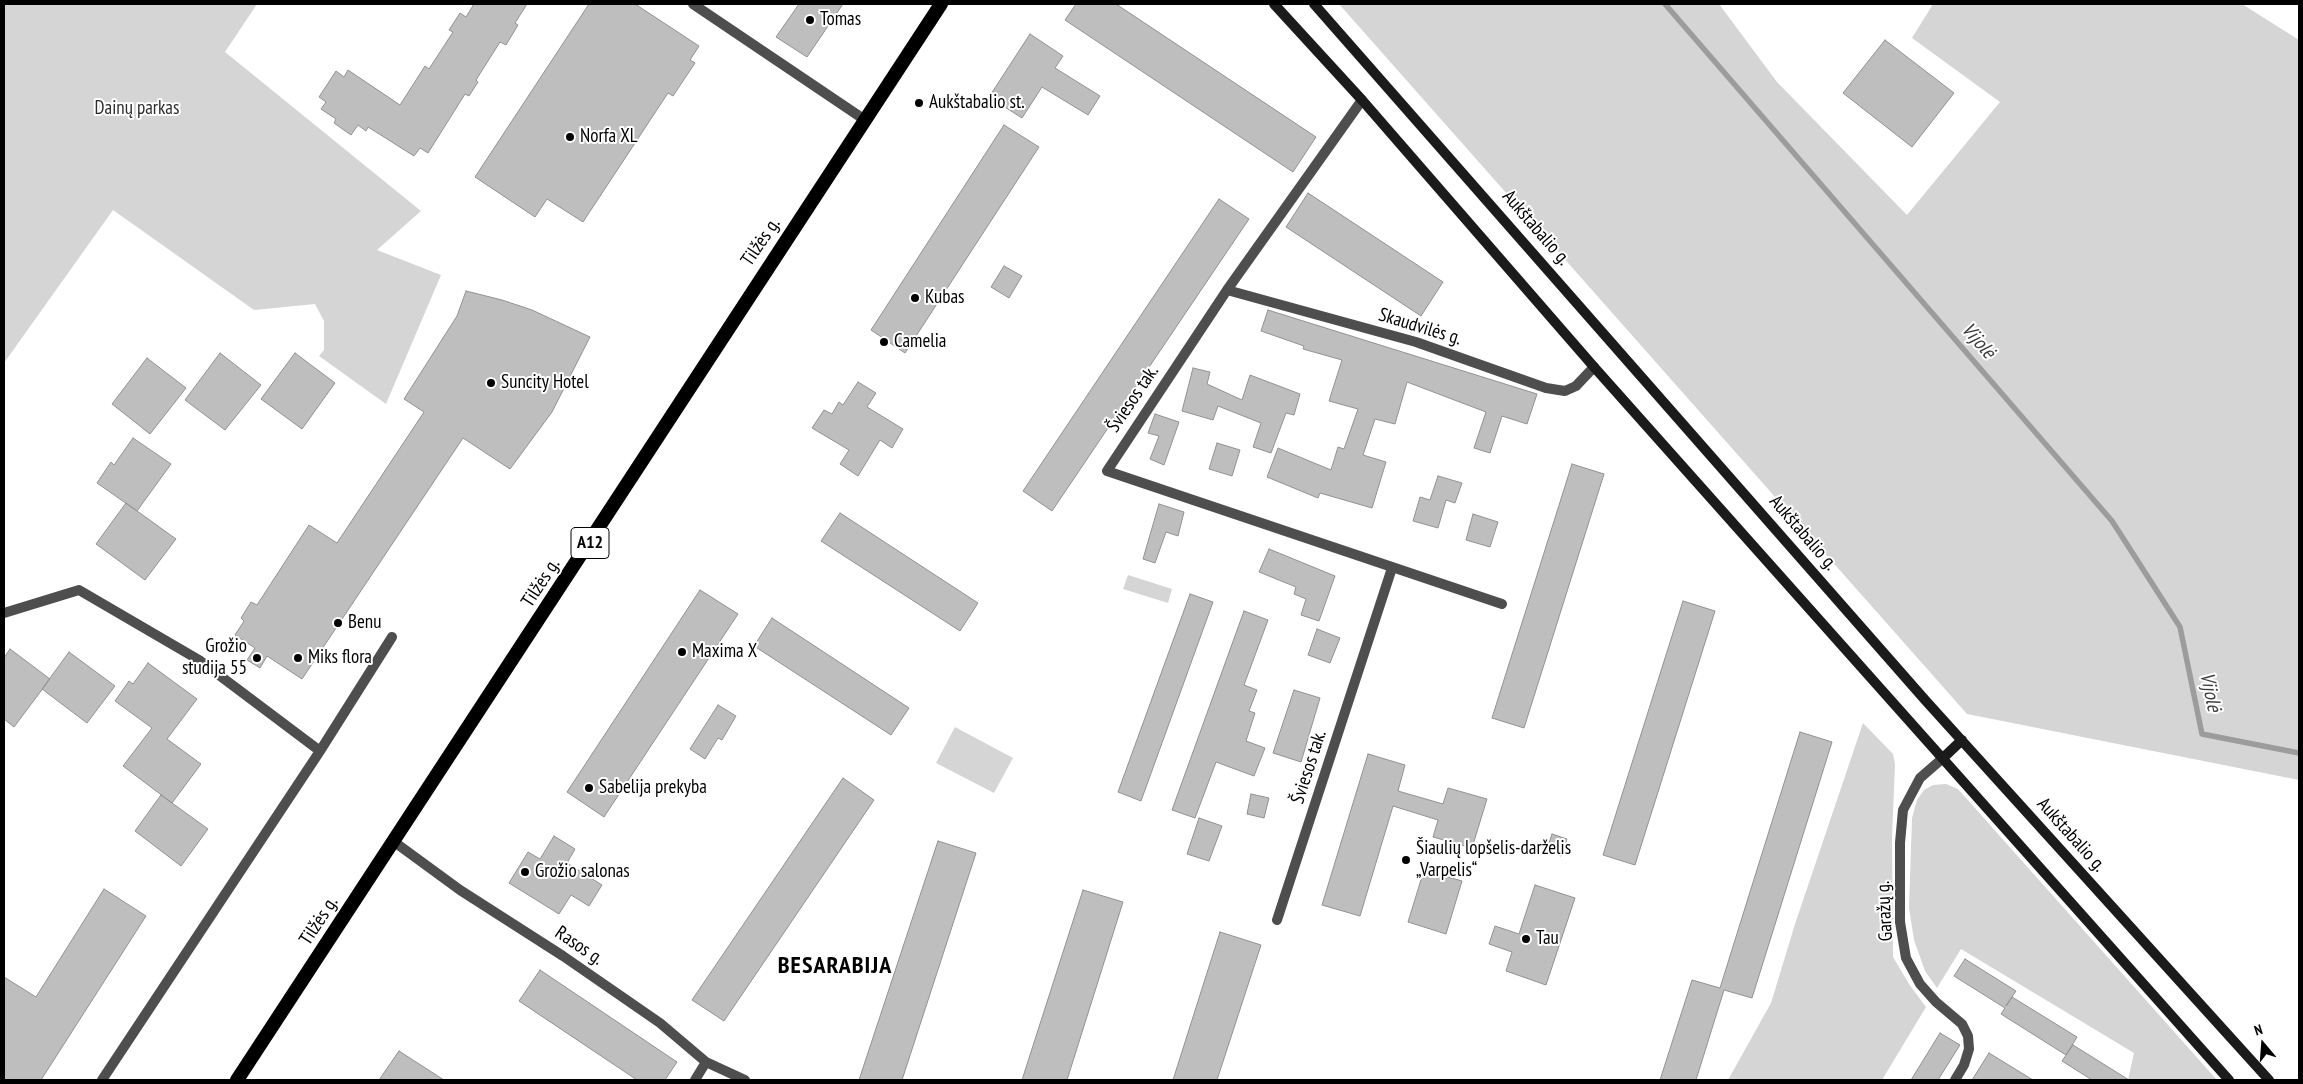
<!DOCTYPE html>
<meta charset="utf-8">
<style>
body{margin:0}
#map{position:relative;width:2303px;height:1084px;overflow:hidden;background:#fff;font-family:"PT Sans Narrow",sans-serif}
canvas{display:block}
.frame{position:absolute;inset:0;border:5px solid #000;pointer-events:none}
.north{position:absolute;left:2238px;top:1019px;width:50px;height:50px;-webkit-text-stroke:4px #fff;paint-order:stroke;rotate:342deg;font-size:14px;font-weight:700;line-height:20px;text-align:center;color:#000}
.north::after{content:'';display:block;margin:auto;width:18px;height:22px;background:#000;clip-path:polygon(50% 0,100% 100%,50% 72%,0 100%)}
</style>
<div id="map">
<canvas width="2303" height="1084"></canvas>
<div class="frame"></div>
<div class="north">N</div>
</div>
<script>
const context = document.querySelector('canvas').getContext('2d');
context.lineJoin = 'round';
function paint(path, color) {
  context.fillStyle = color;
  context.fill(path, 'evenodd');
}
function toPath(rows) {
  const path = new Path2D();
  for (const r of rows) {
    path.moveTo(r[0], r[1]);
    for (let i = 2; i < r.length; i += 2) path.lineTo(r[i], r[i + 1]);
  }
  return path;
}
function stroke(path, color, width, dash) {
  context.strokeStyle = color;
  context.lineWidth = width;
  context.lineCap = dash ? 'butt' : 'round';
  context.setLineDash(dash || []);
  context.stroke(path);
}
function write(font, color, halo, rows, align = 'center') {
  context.font = font + ' "PT Sans Narrow",sans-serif';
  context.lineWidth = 4;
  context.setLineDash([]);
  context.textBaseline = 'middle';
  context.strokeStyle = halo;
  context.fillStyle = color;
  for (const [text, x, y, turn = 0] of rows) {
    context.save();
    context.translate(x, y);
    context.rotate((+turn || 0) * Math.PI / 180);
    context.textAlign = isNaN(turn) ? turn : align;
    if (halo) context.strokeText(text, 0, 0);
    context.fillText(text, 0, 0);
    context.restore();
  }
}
paint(toPath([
 [4,4,257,4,225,52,421,211,377,250,441,275,386,404,319,356,324,350,324,321,315,304,254,310,113,210,4,363],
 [1339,4,1719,4,1777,82,1907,215,2000,102,1912,38,1933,4,2242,4,2299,40,2299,780,1967,714],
 [1128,575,1172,589,1168,603,1123,589],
 [1863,723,1893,754,1895,764,1892,837,1893,957,1909,984,1926,1007,1882,1080,1728,1080,1771,1003,1795,924],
 [955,727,1013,758,994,793,936,763],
 [1946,784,1958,789,2217,1080,2128,1080,2134,1053,1961,949,1937,988,1925,971,1914,940,1909,908,1912,818,1917,800,1924,790,1933,785]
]), '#d5d5d5');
stroke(toPath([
 [1665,4,2112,521,2180,627,2202,734,2299,753]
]), '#9c9c9c', 5.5);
const building = toPath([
 [474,4,527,4,515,23,518,25,506,45,500,42,476,80,478,82,469,96,465,94,428,153,420,148,414,156,368,127,366,131,358,125,351,135,334,123,336,119,321,109,326,102,319,97,336,71,344,77,348,70,400,105,425,66,429,69,453,32,449,30,460,13,466,17,474,4],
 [589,4,635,4,699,46,690,60,695,63,673,96,668,93,583,222,547,199,535,217,475,177,589,4],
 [799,4,843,4,807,57,776,37,799,4],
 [1076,4,1116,4,1316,137,1293,172,1065,20,1076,4],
 [1030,34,1063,56,1055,68,1100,96,1088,115,1042,87,1022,118,989,97,1030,34],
 [1885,40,1954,93,1912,147,1843,93,1885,40],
 [1004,125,1039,147,905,353,871,330,1004,125],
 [1308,193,1443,282,1421,316,1286,227,1308,193],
 [1219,199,1249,219,1052,511,1023,491,1219,199],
 [1004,266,1022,276,1009,298,991,287,1004,266],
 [466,291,502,300,532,310,590,337,552,412,510,469,463,438,302,679,267,656,260,668,247,660,255,648,235,635,244,621,241,618,251,602,257,605,309,525,337,543,424,412,404,399,457,316,466,291],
 [1268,310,1537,394,1527,424,1502,416,1490,453,1474,448,1486,412,1407,382,1395,424,1375,419,1363,455,1386,462,1372,508,1320,493,1318,498,1267,477,1278,448,1331,470,1338,447,1344,449,1358,409,1329,401,1342,360,1303,349,1304,346,1261,331,1268,310],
 [220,353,261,385,225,430,185,400,220,353],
 [295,353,335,383,302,429,261,399,295,353],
 [147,358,186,388,150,434,112,404,147,358],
 [1193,368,1210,372,1207,384,1242,400,1250,375,1300,394,1294,415,1286,413,1271,453,1253,447,1261,423,1218,406,1213,420,1182,411,1193,368],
 [858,382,876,393,867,407,903,429,892,448,880,440,858,476,840,464,849,450,812,428,824,410,832,414,839,402,843,405,858,382],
 [1155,414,1179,422,1164,465,1150,459,1159,436,1148,433,1155,414],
 [133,438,171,464,137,511,97,483,111,462,114,465,133,438],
 [1217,443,1240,450,1232,476,1209,469,1217,443],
 [1572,464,1604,474,1524,728,1492,718,1572,464],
 [1438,476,1462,483,1455,503,1446,500,1438,528,1413,521,1420,497,1430,500,1438,476],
 [126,503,176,539,145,580,96,544,126,503],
 [1159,504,1184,512,1178,536,1166,532,1155,563,1143,559,1159,504],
 [840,513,978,603,960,631,821,541,840,513],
 [1473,514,1498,522,1490,547,1466,540,1473,514],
 [1269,549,1335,576,1319,621,1301,615,1306,599,1294,594,1296,587,1259,572,1269,549],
 [700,590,738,614,604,817,567,792,700,590],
 [1190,594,1213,602,1141,801,1118,792,1190,594],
 [1683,601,1715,611,1635,865,1603,855,1683,601],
 [1244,611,1268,620,1244,685,1257,690,1249,711,1255,713,1246,741,1265,748,1254,776,1216,762,1195,818,1172,810,1244,611],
 [772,618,909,708,891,735,754,646,772,618],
 [1317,629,1340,638,1330,663,1308,655,1317,629],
 [10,649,50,679,14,727,4,719,4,658,10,649],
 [69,652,115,686,87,723,42,689,69,652],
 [148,663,197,699,167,739,201,764,172,803,123,766,152,728,115,701,129,681,133,684,148,663],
 [1294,690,1320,698,1301,762,1273,753,1294,690],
 [718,705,736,716,722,740,718,738,705,759,690,749,718,705],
 [1800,732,1832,742,1752,998,1724,990,1696,1080,1660,1080,1692,980,1720,988,1800,732],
 [1368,754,1405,765,1398,791,1443,804,1448,788,1487,799,1472,848,1433,837,1438,820,1393,806,1360,916,1322,905,1368,754],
 [843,778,874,800,724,1021,692,1000,843,778],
 [1251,794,1269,798,1264,818,1247,814,1251,794],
 [161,795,208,829,181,866,135,831,161,795],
 [1199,818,1222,826,1209,861,1187,854,1199,818],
 [1552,834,1567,839,1561,856,1546,851,1552,834],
 [554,836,575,849,567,863,602,885,589,906,571,895,559,914,509,883,528,852,540,859,554,836],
 [938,841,976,853,902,1080,859,1080,938,841],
 [1424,870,1462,881,1446,934,1408,922,1424,870],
 [1535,885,1575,898,1546,985,1506,971,1512,952,1489,944,1495,926,1519,934,1535,885],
 [104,889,146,916,41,1080,4,1080,4,977,36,997,104,889],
 [1083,890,1123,902,1067,1080,1022,1080,1083,890],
 [1220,932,1261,945,1217,1080,1173,1080,1220,932],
 [1965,959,2016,991,2006,1006,2012,997,2077,1037,2066,1055,2001,1014,2005,1008,1954,976,1965,959],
 [540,970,677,1062,665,1080,637,1080,519,1001,540,970],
 [1940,1033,1960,1045,1938,1080,1911,1080,1940,1033],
 [2073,1045,2129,1080,2092,1080,2062,1061,2073,1045],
 [399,1051,444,1080,379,1080,399,1051],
 [1989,1053,2033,1080,1972,1080,1989,1053]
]);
paint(building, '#bebebe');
stroke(building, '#929292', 1);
stroke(toPath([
 [693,4,865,120],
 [1362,100,1227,290,1107,471,1502,604],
 [1227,290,1416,342,1546,388,1565,391,1576,386,1594,367],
 [4,613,79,590,199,660,320,751],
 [1943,758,1920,778,1903,810,1900,843,1900,922,1906,958,1920,984,1936,1002,1962,1024,1968,1036,1969,1049,1964,1065,1955,1080],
 [393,841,460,890,563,956,660,1023,706,1062,745,1080],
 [1277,920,1392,568],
 [102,1080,320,751,392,637],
 [695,1080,706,1062]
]), '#4e4e4e', 10);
stroke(toPath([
 [1274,4,1362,100,1594,367,2229,1080],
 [1314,4,1926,701,2269,1080],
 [1943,758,1962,740]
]), '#1b1b1b', 10);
stroke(toPath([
 [237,1080,941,4]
]), '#000', 14);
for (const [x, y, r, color] of [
 [810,20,5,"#000"],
 [919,103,5,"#000"],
 [570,137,5,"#000"],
 [915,298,5,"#000"],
 [884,342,5,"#000"],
 [491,383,5,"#000"],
 [338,623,5,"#000"],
 [682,652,5,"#000"],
 [257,658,5,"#000"],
 [298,658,5,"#000"],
 [589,788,5,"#000"],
 [1406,860,5,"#000"],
 [525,872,5,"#000"],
 [1526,939,5,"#000"]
]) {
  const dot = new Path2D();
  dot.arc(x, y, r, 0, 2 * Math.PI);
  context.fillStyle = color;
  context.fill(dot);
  stroke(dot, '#fff', 2);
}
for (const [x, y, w] of [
 [590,543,38]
]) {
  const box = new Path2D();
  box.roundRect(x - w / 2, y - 15.5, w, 31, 4);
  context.fillStyle = '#fff';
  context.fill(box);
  stroke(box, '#000', 1);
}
write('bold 18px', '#000', null, [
 ["A12",590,543]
]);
write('19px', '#000', '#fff', [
 ["Tomas",820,20],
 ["Aukštabalio st.",929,103],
 ["Norfa XL",580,137],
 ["Kubas",925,298],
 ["Camelia",894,342],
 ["Suncity Hotel",501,383],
 ["Benu",348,623],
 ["Grožio",247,647,"right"],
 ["studija 55",247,669,"right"],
 ["Maxima X",692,652],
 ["Miks flora",308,658],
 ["Sabelija prekyba",599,788],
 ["Šiaulių lopšelis-darželis",1416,849],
 ["„Varpelis“",1416,871],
 ["Grožio salonas",535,872],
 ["Tau",1536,939]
], 'left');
write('19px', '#2c2c2c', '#fff', [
 ["Dainų parkas",137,109]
]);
write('19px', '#000', '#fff', [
 ["Aukštabalio g.",1536,228,49],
 ["Tilžės g.",761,242,-56],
 ["Skaudvilės g.",1420,327,17],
 ["Šviesos tak.",1133,399,-56],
 ["Aukštabalio g.",1803,533,49],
 ["Tilžės g.",541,583,-57],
 ["Šviesos tak.",1309,767,-72],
 ["Aukštabalio g.",2071,835,48],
 ["Garažų g.",1885,911,-93],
 ["Tilžės g.",319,921,-57],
 ["Rasos g.",579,946,34]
]);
write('italic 20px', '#3d3d3d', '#fff', [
 ["Vijolė",1978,341,49],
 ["Vijolė",2210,692,78]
]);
context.letterSpacing = '1px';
write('bold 24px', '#000', '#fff', [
 ["BESARABIJA",835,966]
]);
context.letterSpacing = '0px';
</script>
